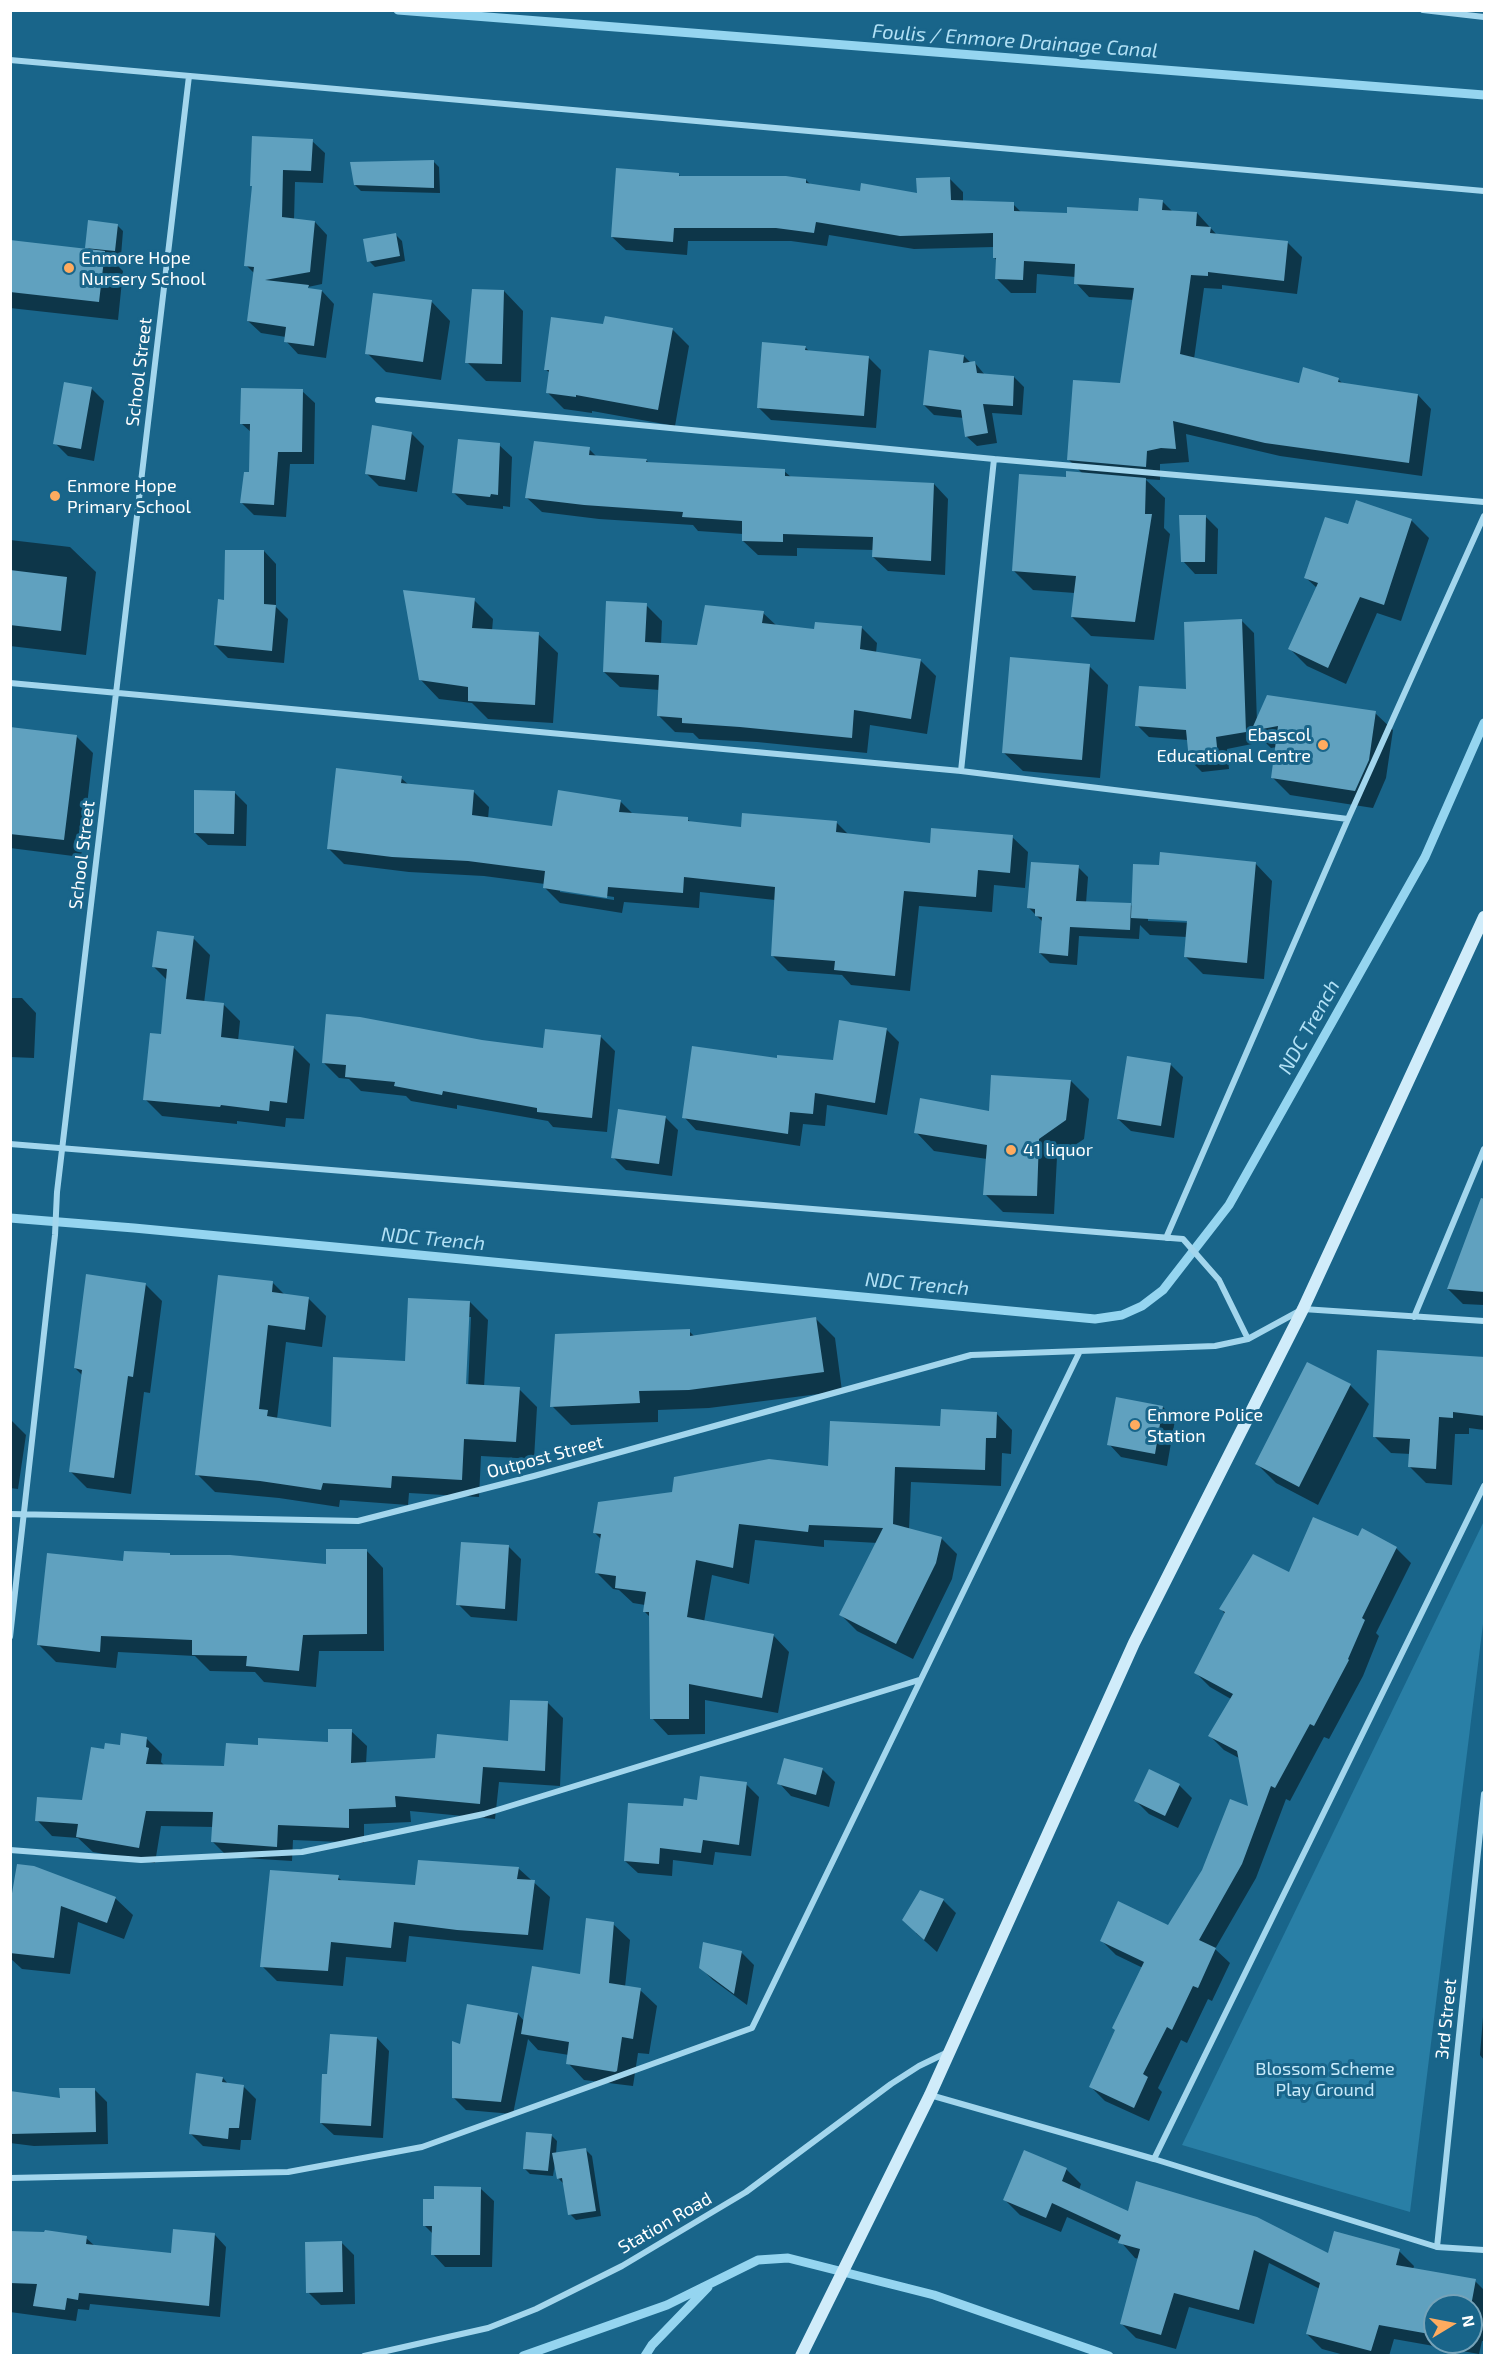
<!DOCTYPE html>
<style>
body{margin:0}
#map{position:relative;width:1495px;height:2366px;overflow:hidden;background:#19658a;font-family:"Exo 2",sans-serif}
canvas{display:block}
.frame{position:absolute;inset:0;border:12px solid #fff;pointer-events:none}
.north{position:absolute;left:1423px;top:2294px;width:60px;height:60px;box-sizing:border-box;background:#19658a;border:2px solid #75a3b9;border-radius:50%;rotate:80deg;font-size:16px;font-weight:700;line-height:24px;text-align:center;color:#fff}
.north::after{content:'';display:block;margin:auto;width:21px;height:27px;background:#ffab5f;clip-path:polygon(50% 0,100% 100%,50% 72%,0 100%)}
</style>
<div id="map">
<canvas width="1495" height="2366"></canvas>
<div class="frame"></div>
<div class="north">N</div>
</div>
<script>
const context = document.querySelector('canvas').getContext('2d');
context.lineJoin = 'round';
function paint(path, color) {
  context.fillStyle = color;
  context.fill(path, 'evenodd');
}
function toPath(rows) {
  const path = new Path2D();
  for (const r of rows) {
    path.moveTo(r[0], r[1]);
    for (let i = 2; i < r.length; i += 2) path.lineTo(r[i], r[i + 1]);
  }
  return path;
}
function stroke(path, color, width, dash) {
  context.strokeStyle = color;
  context.lineWidth = width;
  context.lineCap = dash ? 'butt' : 'round';
  context.setLineDash(dash || []);
  context.stroke(path);
}
function write(font, color, halo, rows, align = 'center') {
  context.font = font + ' "Exo 2",sans-serif';
  context.lineWidth = 6;
  context.setLineDash([]);
  context.textBaseline = 'middle';
  context.strokeStyle = halo;
  context.fillStyle = color;
  for (const [text, x, y, turn = 0] of rows) {
    context.save();
    context.translate(x, y);
    context.rotate((+turn || 0) * Math.PI / 180);
    context.textAlign = isNaN(turn) ? turn : align;
    if (halo) context.strokeText(text, 0, 0);
    context.fillText(text, 0, 0);
    context.restore();
  }
}
paint(toPath([
 [1484,1521,1484,1616,1410,2212,1182,2145]
]), '#297fa6');
paint(toPath([
 [312,141,325,153,323,183,295,182,294,220,315,222,327,235,322,284,308,287,311,290,322,291,334,304,326,358,298,354,286,341,286,337,261,333,248,321,255,274,246,265,254,187],
 [433,161,439,167,440,193,361,191,355,185],
 [678,174,682,178,806,180,811,185,861,193,918,195,949,178,963,192,963,202,1013,204,1022,213,1068,214,1140,212,1162,201,1173,212,1197,213,1217,235,1288,243,1302,257,1297,294,1222,285,1222,289,1204,288,1194,359,1300,384,1338,379,1344,385,1418,395,1431,409,1422,476,1280,456,1186,434,1189,462,1160,464,1160,480,1145,479,1165,498,1164,528,1170,534,1154,640,1091,636,1072,617,1075,593,1033,590,1014,571,1067,479,1083,474,1069,460,1121,385,1134,300,1089,297,1076,283,1076,277,1037,274,1036,293,1011,293,997,279,997,261,994,257,994,247,914,249,829,235,827,246,791,241,688,241,687,255,626,250,612,237],
 [117,225,123,231,121,256,106,254,123,271,118,320,10,308,10,242,91,251,87,247],
 [396,235,402,241,405,261,375,267,369,261],
 [504,291,523,311,521,382,486,381,467,362],
 [431,301,450,321,441,380,386,372,367,353],
 [605,326,672,329,689,346,675,426,592,411,592,413,564,409,547,392,550,373,545,369],
 [805,347,810,352,869,358,881,370,876,428,771,420,758,407],
 [964,356,971,363,975,363,985,375,1014,377,1024,387,1022,415,992,413,997,443,977,446,966,436,964,418,934,415,924,405],
 [91,388,104,401,94,461,68,456,55,443],
 [302,391,315,403,314,464,290,464,286,517,254,515,241,502,251,474,252,433,242,424],
 [411,433,424,446,417,492,379,486,366,473],
 [499,445,512,457,510,507,503,506,503,509,467,505,454,493],
 [589,449,597,457,646,460,650,464,784,471,791,477,934,484,948,499,945,575,888,571,873,557,874,550,797,548,797,556,758,555,743,541,743,534,698,531,693,525,599,519,542,512,527,498],
 [1206,517,1218,529,1217,574,1195,574,1183,561],
 [1411,520,1429,538,1401,621,1377,613,1346,684,1307,666,1290,649,1317,588,1306,578,1349,526],
 [10,540,70,547,96,572,86,655,10,646],
 [264,551,276,564,276,607,288,619,284,663,228,658,215,645,226,602],
 [474,600,493,619,492,631,538,634,558,653,553,723,488,719,472,703,439,699,420,679],
 [646,605,662,621,661,645,698,647,763,613,777,626,815,631,861,627,877,643,876,653,920,660,936,676,927,734,870,725,867,753,757,742,699,739,693,733,675,732,659,716,660,690,620,687,604,672],
 [1242,621,1254,633,1257,723,1375,713,1393,730,1386,778,1373,808,1290,795,1272,777,1277,747,1271,748,1257,734,1257,743,1227,749,1229,769,1202,772,1190,760,1188,740,1149,737,1137,725,1188,690],
 [1089,666,1108,685,1100,778,1023,771,1003,752],
 [10,728,76,736,93,753,81,857,10,848],
 [401,778,409,785,474,792,489,807,488,819,554,828,620,801,634,815,687,819,692,823,742,829,836,822,849,835,931,844,1012,837,1028,852,1025,888,994,885,992,912,919,906,910,991,851,985,842,975,788,971,773,956,775,900,700,892,699,908,624,902,622,913,560,903,544,887,545,884,484,876,409,872,344,864,328,848],
 [560,889,614,897,614,900,560,892],
 [234,792,247,805,246,846,208,845,195,833],
 [1255,863,1272,881,1264,979,1203,974,1185,956,1187,937,1150,935,1140,925,1139,939,1079,936,1077,965,1050,963,1040,953,1043,922,1029,908,1078,867,1088,877,1086,903,1131,905,1133,907],
 [1148,918,1194,920,1194,923,1148,921],
 [193,938,210,955,204,1003,223,1004,240,1021,238,1041,293,1047,310,1064,304,1119,286,1118,285,1127,237,1121,237,1124,162,1116,145,1099,162,1036,167,980,153,966],
 [10,998,22,998,36,1013,34,1058,10,1057],
 [886,1029,899,1042,887,1115,827,1105,825,1126,803,1124,800,1146,696,1130,684,1117,778,1060,834,1061],
 [600,1036,615,1051,607,1132,553,1127,548,1121,457,1105,457,1109,411,1101,406,1096,361,1091,349,1079,339,1078,324,1063,481,1041,545,1050],
 [1170,1064,1183,1077,1174,1138,1131,1131,1118,1119],
 [1071,1081,1089,1099,1084,1139,1057,1157,1054,1214,1003,1212,985,1194,987,1159,934,1151,916,1132,990,1112],
 [665,1117,678,1130,672,1176,626,1170,613,1157],
 [1484,1212,1484,1305,1463,1304,1448,1289],
 [273,1283,286,1296,309,1299,326,1316,322,1347,286,1342,277,1419,333,1428,470,1302,488,1320,484,1387,519,1389,537,1407,534,1459,481,1456,479,1497,409,1493,408,1505,340,1500,339,1507,279,1498,215,1492,197,1474],
 [468,1317,471,1317,468,1391,465,1391],
 [145,1284,162,1301,150,1393,144,1392,131,1494,87,1488,70,1471,83,1376,75,1368],
 [816,1319,835,1338,842,1391,709,1408,658,1410,658,1422,571,1425,552,1406,689,1331,695,1337],
 [1484,1359,1484,1430,1469,1428,1469,1434,1455,1434,1452,1485,1426,1483,1410,1467,1411,1454,1391,1453,1374,1436],
 [1350,1385,1369,1404,1318,1505,1276,1483,1257,1464],
 [1163,1407,1175,1420,1167,1466,1121,1457,1109,1444],
 [996,1413,1012,1430,1011,1454,1002,1453,1001,1486,911,1482,909,1530,941,1538,957,1554,952,1579,913,1659,857,1631,841,1615,878,1543,824,1540,824,1547,755,1540,749,1584,712,1575,704,1622,773,1635,789,1652,778,1713,705,1700,705,1734,668,1735,652,1718,650,1617,645,1612,645,1605,633,1603,619,1590,613,1589,596,1572,601,1539,594,1532,673,1493,829,1467,942,1428],
 [10,1419,26,1435,18,1489,10,1488],
 [1359,1538,1396,1548,1411,1563,1376,1633,1379,1636,1363,1676,1329,1739,1324,1737,1290,1801,1286,1799,1256,1878,1215,1949,1230,1963,1212,2001,1208,1999,1187,2043,1181,2040,1158,2088,1162,2092,1149,2121,1105,2101,1091,2087,1143,1968,1116,1955,1102,1941,1169,1927,1250,1808,1239,1758,1224,1750,1210,1736,1231,1699,1210,1687,1196,1673,1225,1614,1221,1609],
 [508,1546,521,1559,517,1621,471,1617,458,1604],
 [366,1550,383,1568,384,1651,319,1651,316,1687,264,1682,255,1672,210,1671,195,1656,118,1652,116,1668,56,1662,39,1645,124,1563,169,1554,171,1556,328,1566],
 [547,1702,563,1718,560,1786,499,1782,495,1819,410,1811,411,1822,364,1824,364,1843,293,1840,292,1861,228,1857,213,1842,214,1827,161,1826,155,1863,93,1852,78,1838,52,1836,37,1820,83,1802,105,1751,147,1739,162,1754,161,1762,164,1765,226,1768,259,1747,329,1743,351,1731,367,1746,366,1764,436,1759,510,1743],
 [822,1769,835,1782,829,1807,791,1796,779,1783],
 [746,1784,759,1797,751,1856,715,1852,713,1865,673,1860,672,1876,638,1873,625,1861,684,1808],
 [1179,1785,1192,1798,1178,1828,1149,1814,1136,1801],
 [18,1865,115,1898,133,1915,124,1939,78,1922,70,1974,22,1969,10,1958,10,1914],
 [518,1868,550,1897,543,1950,409,1936,406,1962,346,1957,343,1986,277,1981,262,1966,338,1877,343,1882,416,1887],
 [943,1900,956,1913,937,1952,916,1933],
 [613,1924,630,1940,625,1987,640,1990,657,2006,649,2054,638,2053,633,2086,584,2080,568,2063,569,2055,538,2050,528,2039,513,2114,466,2110,453,2097,461,2046,518,2014,524,2021,581,1976],
 [741,1952,754,1965,747,2005,713,1980,700,1967],
 [1484,2004,1484,2060,1480,2055],
 [377,2038,389,2051,383,2138,334,2135,321,2123,328,2075],
 [223,2078,229,2085,243,2086,256,2099,251,2140,241,2140,240,2150,203,2146,191,2134],
 [94,2089,107,2102,108,2144,34,2146,10,2143,10,2092,61,2100],
 [551,2135,557,2141,556,2154,586,2150,592,2156,601,2216,576,2220,570,2214,565,2185,558,2178,555,2163,553,2176,530,2174,524,2168],
 [1066,2169,1081,2184,1079,2190,1129,2213,1329,2256,1399,2251,1414,2266,1413,2269,1475,2281,1484,2290,1484,2341,1482,2341,1479,2354,1394,2339,1389,2356,1348,2356,1322,2349,1307,2334,1320,2289,1269,2263,1254,2324,1189,2307,1176,2349,1136,2338,1121,2323,1139,2259,1135,2258,1120,2241,1067,2217,1061,2232,1020,2215,1005,2200],
 [1435,2306,1471,2306,1471,2342,1435,2342],
 [481,2189,494,2201,492,2267,445,2267,433,2254,433,2234,425,2226,436,2200],
 [10,2232,86,2238,95,2246,172,2255,215,2235,226,2247,220,2317,90,2304,89,2310,78,2309,76,2321,10,2312],
 [341,2242,354,2255,355,2304,321,2305,308,2292]
]), '#0007');
stroke(toPath([
 [398,10,1484,95],
 [10,1218,134,1228,1095,1319,1122,1315,1142,1306,1163,1290,1229,1205,1425,857,1484,723],
 [523,2356,667,2305,758,2260,788,2258,934,2295,1109,2356],
 [645,2356,652,2345,708,2287]
]), '#95d5f0', 9);
paint(toPath([
 [252,136,313,139,311,171,283,170,282,217,315,221,310,272,265,280,309,285,308,288,322,290,314,346,284,342,286,327,247,321,254,267,244,266,252,186,250,186],
 [434,160,434,188,354,185,350,162],
 [616,168,679,173,679,176,786,176,806,179,806,183,860,191,861,183,917,193,916,178,950,177,951,200,1014,202,1014,211,1067,213,1067,207,1138,211,1139,198,1163,200,1162,210,1197,212,1196,226,1211,227,1210,233,1288,241,1284,281,1208,272,1208,276,1191,275,1180,354,1299,383,1303,367,1339,378,1338,382,1418,394,1409,463,1265,443,1173,421,1176,449,1161,448,1147,451,1146,467,1067,460,1073,380,1120,383,1134,288,1074,284,1075,264,1024,261,1023,280,995,279,996,258,993,258,993,233,900,236,816,222,814,233,776,228,674,228,673,242,611,237],
 [88,220,118,224,115,251,85,248],
 [396,233,400,256,367,262,363,239],
 [10,240,105,251,99,302,10,292],
 [472,289,504,290,502,364,465,363],
 [373,293,432,300,423,362,365,354],
 [605,316,673,328,658,410,576,395,576,397,546,393,549,370,544,370,551,317,603,324],
 [762,342,806,346,805,350,869,356,864,416,757,408],
 [929,350,964,355,963,363,975,361,977,373,1014,376,1013,406,983,404,988,433,965,437,961,410,923,405],
 [64,382,92,387,81,449,53,444],
 [241,388,303,389,302,452,278,452,274,505,240,503,244,472,249,472,250,424,240,424],
 [372,425,412,432,405,480,365,474],
 [458,439,500,443,498,495,491,494,490,497,452,493],
 [534,441,590,447,589,455,647,459,646,462,785,469,785,476,934,483,931,561,872,557,873,537,783,534,783,542,742,541,742,521,682,517,683,512,584,505,525,498],
 [1066,471,1146,478,1145,514,1152,514,1135,622,1071,617,1076,576,1012,571,1019,474,1066,477],
 [1356,500,1412,519,1384,605,1360,597,1328,668,1288,649,1318,583,1304,578,1325,517,1348,524],
 [1179,515,1206,515,1205,562,1181,562],
 [225,550,264,550,264,604,276,605,272,651,214,645,218,599,224,600],
 [10,570,67,577,61,631,10,625],
 [403,590,475,598,472,628,539,632,535,705,468,701,468,687,419,680],
 [606,601,647,603,645,642,697,645,705,605,764,611,762,623,814,629,815,622,862,626,860,649,921,659,911,719,854,710,852,738,740,727,682,723,682,718,657,716,659,675,603,672],
 [1242,619,1246,732,1216,737,1218,757,1189,760,1186,730,1135,726,1139,686,1186,689,1184,622],
 [1010,657,1090,664,1082,760,1002,753],
 [1267,695,1376,711,1369,760,1355,791,1271,778,1278,726,1251,731],
 [10,727,77,735,64,840,10,834],
 [336,768,402,776,401,783,474,790,472,815,552,826,558,790,621,800,619,812,688,817,688,821,741,827,742,813,837,821,836,832,930,843,931,828,1013,835,1010,873,978,870,976,897,904,891,895,976,834,970,835,961,771,956,775,887,684,877,683,893,608,887,607,898,543,888,545,871,468,861,392,857,327,849],
 [194,790,235,791,234,834,194,833],
 [1160,852,1256,862,1247,963,1184,957,1187,921,1131,918,1133,864,1159,865],
 [1031,862,1079,865,1076,901,1131,903,1130,930,1070,927,1068,956,1039,953,1042,917,1035,916,1035,909,1027,908],
 [157,931,194,936,186,999,224,1003,221,1037,294,1046,287,1103,270,1101,269,1111,221,1105,220,1107,143,1100,150,1033,161,1034,167,969,152,967],
 [326,1014,360,1017,482,1040,543,1048,545,1029,601,1035,592,1118,537,1112,537,1108,443,1091,442,1095,394,1086,395,1082,345,1077,346,1065,322,1063],
 [839,1020,887,1028,875,1103,815,1093,813,1114,790,1112,788,1134,682,1118,692,1046,777,1058,777,1055,833,1060],
 [1127,1056,1171,1063,1161,1126,1117,1119],
 [991,1075,1071,1080,1066,1120,1039,1139,1037,1196,983,1195,987,1145,914,1133,920,1098,989,1111],
 [618,1109,666,1116,659,1164,611,1158],
 [1481,1198,1485,1199,1485,1292,1447,1289],
 [86,1274,146,1283,133,1377,128,1376,114,1478,69,1472,82,1370,74,1368],
 [218,1275,273,1281,272,1292,309,1297,305,1330,268,1325,259,1409,268,1410,267,1416,331,1427,333,1357,405,1361,408,1298,470,1301,466,1384,520,1387,516,1442,464,1439,462,1480,392,1476,391,1488,323,1483,321,1490,260,1481,195,1475],
 [816,1317,824,1372,689,1390,639,1391,640,1403,550,1407,555,1334,690,1329,690,1336],
 [1377,1350,1485,1357,1485,1416,1453,1412,1453,1418,1439,1417,1436,1469,1408,1467,1410,1439,1373,1437],
 [1307,1362,1351,1384,1299,1487,1255,1464],
 [1116,1397,1163,1406,1155,1454,1107,1445],
 [941,1409,997,1412,996,1438,986,1438,985,1470,895,1467,893,1524,942,1537,936,1563,896,1644,839,1615,883,1528,809,1525,808,1532,739,1524,733,1568,696,1560,687,1617,774,1634,762,1698,689,1684,689,1719,650,1719,649,1612,643,1612,646,1592,615,1588,616,1576,595,1573,601,1534,593,1533,598,1502,672,1492,674,1477,769,1459,828,1466,830,1421,940,1426],
 [1313,1517,1358,1536,1362,1528,1397,1547,1362,1618,1365,1620,1348,1659,1349,1660,1314,1726,1310,1724,1275,1788,1271,1786,1242,1864,1199,1940,1216,1948,1198,1988,1193,1986,1172,2030,1167,2027,1143,2074,1148,2077,1134,2108,1089,2087,1115,2030,1112,2028,1144,1962,1100,1941,1118,1901,1168,1925,1202,1870,1230,1799,1248,1806,1237,1751,1208,1736,1233,1694,1194,1673,1225,1612,1219,1609,1253,1554,1289,1572],
 [461,1542,509,1545,505,1609,456,1605],
 [326,1549,367,1549,367,1634,303,1635,299,1671,246,1666,247,1656,192,1655,192,1640,101,1636,100,1652,37,1645,47,1553,123,1561,124,1551,170,1553,170,1555,230,1555,326,1564],
 [510,1700,548,1701,545,1771,483,1767,480,1804,395,1796,396,1807,349,1809,349,1828,278,1825,277,1847,211,1842,213,1812,146,1811,139,1848,76,1837,78,1824,35,1821,37,1797,82,1800,91,1747,104,1749,105,1743,120,1745,121,1733,147,1737,146,1747,149,1748,146,1764,224,1766,226,1743,258,1745,258,1738,328,1742,328,1729,352,1729,351,1763,435,1758,437,1734,508,1741],
 [784,1758,823,1768,816,1795,777,1784],
 [1149,1769,1180,1784,1165,1816,1134,1801],
 [700,1776,747,1782,739,1845,703,1840,701,1853,660,1848,659,1864,624,1861,628,1803,683,1806,684,1798,697,1800],
 [418,1860,519,1867,517,1879,535,1880,528,1935,457,1930,394,1922,391,1948,331,1942,328,1971,260,1967,270,1870,339,1875,338,1880,415,1885],
 [17,1864,34,1866,116,1897,107,1923,61,1906,54,1958,10,1953,10,1905],
 [920,1890,944,1899,924,1940,902,1920],
 [586,1918,614,1922,609,1983,641,1988,633,2039,622,2037,617,2071,615,2072,566,2064,569,2042,521,2034,532,1966,580,1974],
 [703,1942,742,1951,734,1994,699,1968],
 [467,2004,518,2013,501,2102,452,2098,452,2041,460,2044],
 [330,2034,377,2037,371,2126,320,2123,322,2074,327,2074],
 [196,2073,223,2077,222,2082,244,2085,239,2128,229,2128,228,2139,189,2134],
 [59,2088,95,2088,96,2132,10,2134,10,2091,60,2098],
 [526,2132,552,2134,548,2171,523,2169],
 [586,2148,596,2211,568,2215,562,2178,557,2179,552,2153],
 [1024,2150,1067,2168,1062,2181,1128,2211,1136,2181,1257,2217,1328,2253,1334,2231,1400,2249,1396,2265,1476,2279,1471,2306,1435,2306,1435,2335,1379,2325,1371,2351,1306,2334,1320,2283,1254,2250,1239,2310,1174,2293,1161,2335,1120,2324,1140,2249,1118,2243,1121,2235,1052,2203,1046,2218,1003,2200],
 [434,2186,481,2187,480,2255,431,2255,432,2226,423,2226,423,2199,434,2199],
 [173,2229,215,2233,209,2306,79,2293,78,2300,67,2298,65,2310,33,2306,37,2284,10,2283,10,2231,44,2232,45,2230,87,2236,86,2244,171,2253],
 [342,2241,343,2292,306,2293,305,2242]
]), '#60a1bf');
stroke(toPath([
 [1423,10,1484,17],
 [10,60,1484,191],
 [378,400,994,459,1484,502],
 [10,683,961,771,1348,819],
 [961,771,994,459],
 [10,1144,1183,1239,1219,1280,1248,1339],
 [1166,1238,1348,819,1484,516],
 [1414,1317,1484,1149],
 [10,1514,358,1521,534,1476,971,1355,1215,1346,1248,1339,1303,1309,1484,1321],
 [10,1637,55,1235,57,1192,189,76],
 [10,1850,141,1860,302,1852,484,1814,919,1680],
 [930,2095,1154,2159,1437,2247,1484,2250],
 [1154,2159,1484,1486],
 [10,2178,288,2172,422,2147,752,2028,1079,1353],
 [1437,2247,1484,1794],
 [364,2356,488,2328,536,2309,622,2266,746,2192,891,2084,919,2066,948,2052]
]), '#a3d6ed', 6);
stroke(toPath([
 [801,2356,930,2095,1134,1643,1303,1309,1484,917]
]), '#d0ecfa', 12);
for (const [x, y, r, color] of [
 [69,268,6,"#ffab5f"],
 [55,496,6,"#ffab5f"],
 [1323,745,6,"#ffab5f"],
 [1011,1150,6,"#ffab5f"],
 [1135,1425,6,"#ffab5f"]
]) {
  const dot = new Path2D();
  dot.arc(x, y, r, 0, 2 * Math.PI);
  context.fillStyle = color;
  context.fill(dot);
  stroke(dot, '#19658a', 2);
}
write('18px', '#fff', '#19658a', [
 ["Enmore Hope",81,258],
 ["Nursery School",81,279],
 ["Enmore Hope",67,486],
 ["Primary School",67,507],
 ["Ebascol",1311,735,"right"],
 ["Educational Centre",1311,756,"right"],
 ["41 liquor",1023,1150],
 ["Enmore Police",1147,1415],
 ["Station",1147,1436]
], 'left');
write('18px', '#fff', '#19658a', [
 ["School Street",139,372,-83],
 ["School Street",82,855,-83],
 ["Outpost Street",545,1457,-15],
 ["3rd Street",1446,2019,-84],
 ["Station Road",665,2223,-30]
]);
write('18px', '#c8eafa', '#19658a', [
 ["Blossom Scheme",1325,2069],
 ["Play Ground",1325,2090]
]);
write('italic 20px', '#b2e1f6', '#19658a', [
 ["Foulis / Enmore Drainage Canal",1015,41,4],
 ["NDC Trench",1309,1027,-61],
 ["NDC Trench",433,1239,5],
 ["NDC Trench",917,1284,5]
]);
</script>
